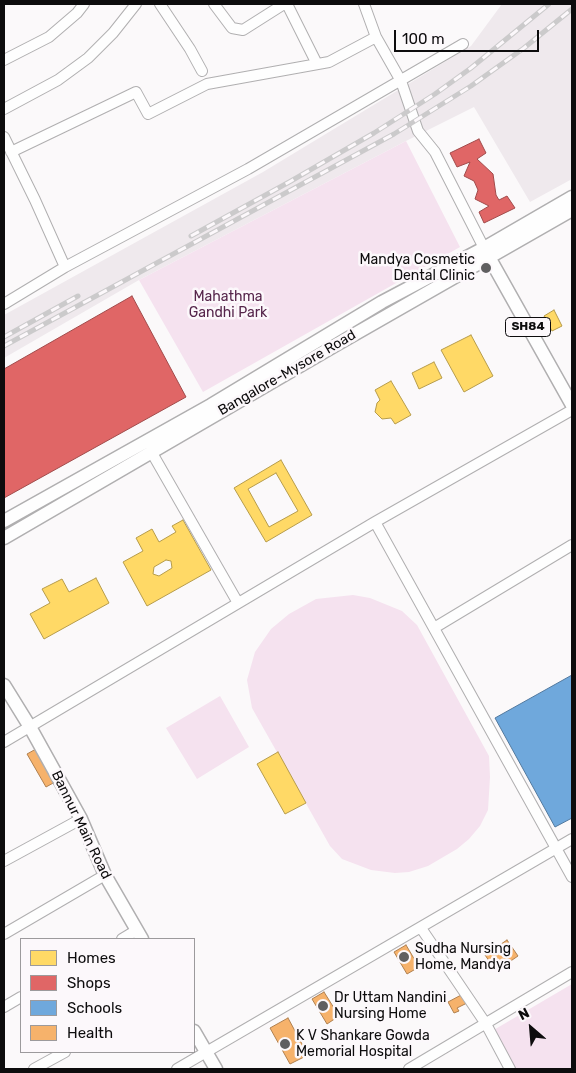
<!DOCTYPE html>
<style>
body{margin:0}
#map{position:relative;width:576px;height:1073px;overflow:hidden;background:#fbf9fa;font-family:Rubik,sans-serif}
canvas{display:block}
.frame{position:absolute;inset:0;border:5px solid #0d0c0d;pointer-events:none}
.legend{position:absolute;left:20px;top:938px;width:175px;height:115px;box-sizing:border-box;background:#fcf8fb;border:1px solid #9c9a9c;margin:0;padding:6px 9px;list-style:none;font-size:15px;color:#0d0c0d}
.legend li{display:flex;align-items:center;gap:10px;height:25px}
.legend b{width:25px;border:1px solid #9c9a9c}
.north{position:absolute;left:506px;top:1003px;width:50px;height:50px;-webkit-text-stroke:4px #fcf8fb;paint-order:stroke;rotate:333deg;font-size:14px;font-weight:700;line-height:20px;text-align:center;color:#0d0c0d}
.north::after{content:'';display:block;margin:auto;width:18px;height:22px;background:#0d0c0d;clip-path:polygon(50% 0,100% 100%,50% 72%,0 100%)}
.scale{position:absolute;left:394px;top:30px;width:145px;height:22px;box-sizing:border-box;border:2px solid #0d0c0d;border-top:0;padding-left:6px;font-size:15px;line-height:18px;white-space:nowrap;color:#0d0c0d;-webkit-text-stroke:4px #fcf8fb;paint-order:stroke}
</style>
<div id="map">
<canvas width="576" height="1073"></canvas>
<div class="frame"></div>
<ul class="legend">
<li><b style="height:14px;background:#ffd966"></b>Homes</li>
<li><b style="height:14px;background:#e06666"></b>Shops</li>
<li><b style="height:14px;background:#6fa8dc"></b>Schools</li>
<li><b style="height:14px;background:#f6b26b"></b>Health</li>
</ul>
<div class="north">N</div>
<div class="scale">100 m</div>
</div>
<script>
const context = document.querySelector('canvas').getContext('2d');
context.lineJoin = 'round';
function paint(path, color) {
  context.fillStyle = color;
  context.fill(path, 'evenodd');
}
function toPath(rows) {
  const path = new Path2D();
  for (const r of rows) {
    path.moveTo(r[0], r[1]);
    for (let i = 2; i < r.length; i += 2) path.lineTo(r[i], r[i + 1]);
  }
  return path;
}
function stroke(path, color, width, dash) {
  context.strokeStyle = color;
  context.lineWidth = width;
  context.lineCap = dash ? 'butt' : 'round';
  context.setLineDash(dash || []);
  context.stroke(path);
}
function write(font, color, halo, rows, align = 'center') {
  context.font = font + ' Rubik,sans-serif';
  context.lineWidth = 5;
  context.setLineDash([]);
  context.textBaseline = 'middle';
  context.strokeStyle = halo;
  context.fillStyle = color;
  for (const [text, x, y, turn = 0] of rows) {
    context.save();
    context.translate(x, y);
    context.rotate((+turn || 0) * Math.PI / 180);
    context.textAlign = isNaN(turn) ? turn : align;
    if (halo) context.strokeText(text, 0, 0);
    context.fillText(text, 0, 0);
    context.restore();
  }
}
paint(toPath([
 [502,4,572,4,572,179,530,202,474,107,406,141,139,280,4,358,4,315,263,172,471,46]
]), '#efe9ed');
paint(toPath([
 [406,141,460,247,203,392,139,280],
 [353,595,370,598,402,611,417,625,489,756,490,777,488,810,480,826,469,839,457,849,428,866,409,872,395,873,371,870,342,859,330,846,252,708,247,680,255,652,271,629,289,614,316,599],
 [220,696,249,747,197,779,166,728],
 [572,984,572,1069,516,1069,492,1031]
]), '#f5e2ef');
const homes = toPath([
 [554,310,562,326,552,331,544,316,554,310],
 [471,335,493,376,464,392,441,350,471,335],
 [434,362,442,378,419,389,412,373,434,362],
 [391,381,411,415,395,424,391,418,382,419,375,412,377,403,380,400,375,390,391,381],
 [281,460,312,515,266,542,234,488,281,460],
 [276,473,298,511,269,527,248,489,276,473],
 [183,520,211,570,147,606,123,562,143,551,136,538,152,529,159,542,176,532,172,526,183,520],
 [166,560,171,561,172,568,159,576,153,574,154,567,166,560],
 [96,578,109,603,44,639,30,614,50,603,42,589,62,579,69,592,96,578],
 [278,752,306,803,285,814,257,764,278,752]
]);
paint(homes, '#ffd966');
stroke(homes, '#b69c4b', 1);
const shops = toPath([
 [479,139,486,153,477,159,493,174,496,195,499,200,507,196,515,208,484,223,479,212,489,206,475,199,478,190,474,181,464,176,470,162,457,167,450,153,479,139],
 [132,296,186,397,4,498,4,369,132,296]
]);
paint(shops, '#e06666');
stroke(shops, '#a14b4b', 1);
const schools = toPath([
 [572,675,572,818,555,827,495,718,572,675]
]);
paint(schools, '#6fa8dc');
stroke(schools, '#52799e', 1);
const health = toPath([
 [36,749,55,782,46,787,27,754,36,749],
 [507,940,518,956,496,971,485,955,507,940],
 [406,945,419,967,407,974,394,952,406,945],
 [324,992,339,1016,327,1024,312,999,324,992],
 [463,994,467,1003,457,1008,459,1011,454,1013,448,1002,463,994],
 [288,1018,308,1055,290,1064,270,1028,288,1018]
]);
paint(health, '#f6b26b');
stroke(health, '#b0804f', 1);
const minor = toPath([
 [160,4,190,49,202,71],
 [214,4,232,28,243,30,284,4],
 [287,4,317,64],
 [364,4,376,37,401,81,418,131,435,152,484,248],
 [4,60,49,37,77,13,84,4],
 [4,109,58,80,88,58,113,33,136,4],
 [4,137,35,200,65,267],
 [11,152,136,92,148,114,207,84,329,62,376,37],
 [4,304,65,267,248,169,463,44],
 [152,453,238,603],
 [375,522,572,877],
 [434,628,572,545],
 [4,742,375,522,572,410],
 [4,861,81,819],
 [421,928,486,1024,510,1069],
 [4,934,105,875],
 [122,939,137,930],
 [4,1007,21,997],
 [34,1069,65,1052],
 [177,1069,572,839],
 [409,1069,572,972]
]);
const major = toPath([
 [485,250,572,405],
 [4,521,211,405,382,302,484,248,572,197],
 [4,538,334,346,572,210],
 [4,685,30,727,81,819,105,875,142,939],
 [194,1031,216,1069]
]);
stroke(minor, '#b0afb0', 12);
stroke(major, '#b0afb0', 15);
stroke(minor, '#fefefe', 10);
stroke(major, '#fefefe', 12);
const rail = toPath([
 [191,236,291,181,374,133,435,94,471,68,549,4],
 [4,337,78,296],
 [4,346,394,134,471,86,524,48,572,9]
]);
stroke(rail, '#cbcacb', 5);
stroke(rail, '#fcf8fb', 3, [9]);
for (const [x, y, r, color] of [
 [486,268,6,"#605f60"],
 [404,957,6,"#605f60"],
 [323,1006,6,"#605f60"],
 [285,1044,6,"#605f60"]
]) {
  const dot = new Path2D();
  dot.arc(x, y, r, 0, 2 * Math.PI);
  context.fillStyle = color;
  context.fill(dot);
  stroke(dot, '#fcf8fb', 2);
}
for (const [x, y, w] of [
 [528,327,45]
]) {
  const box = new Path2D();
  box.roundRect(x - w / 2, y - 9.5, w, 19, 4);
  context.fillStyle = '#fcf8fb';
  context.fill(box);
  stroke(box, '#0d0c0d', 1);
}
write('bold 12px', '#0d0c0d', null, [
 ["SH84",528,327]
]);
write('14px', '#0d0c0d', '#fcf8fb', [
 ["Mandya Cosmetic",475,260,"right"],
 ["Dental Clinic",475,276,"right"],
 ["Sudha Nursing",415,949],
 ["Home, Mandya",415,965],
 ["Dr Uttam Nandini",334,998],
 ["Nursing Home",334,1014],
 ["K V Shankare Gowda",296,1036],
 ["Memorial Hospital",296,1052]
], 'left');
write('14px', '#56254b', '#fcf8fb', [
 ["Mahathma",228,297],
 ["Gandhi Park",228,313]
]);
write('14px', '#0d0c0d', '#fcf8fb', [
 ["Bangalore-Mysore Road",287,373,-30],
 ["Bannur Main Road",81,825,64]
]);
</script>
